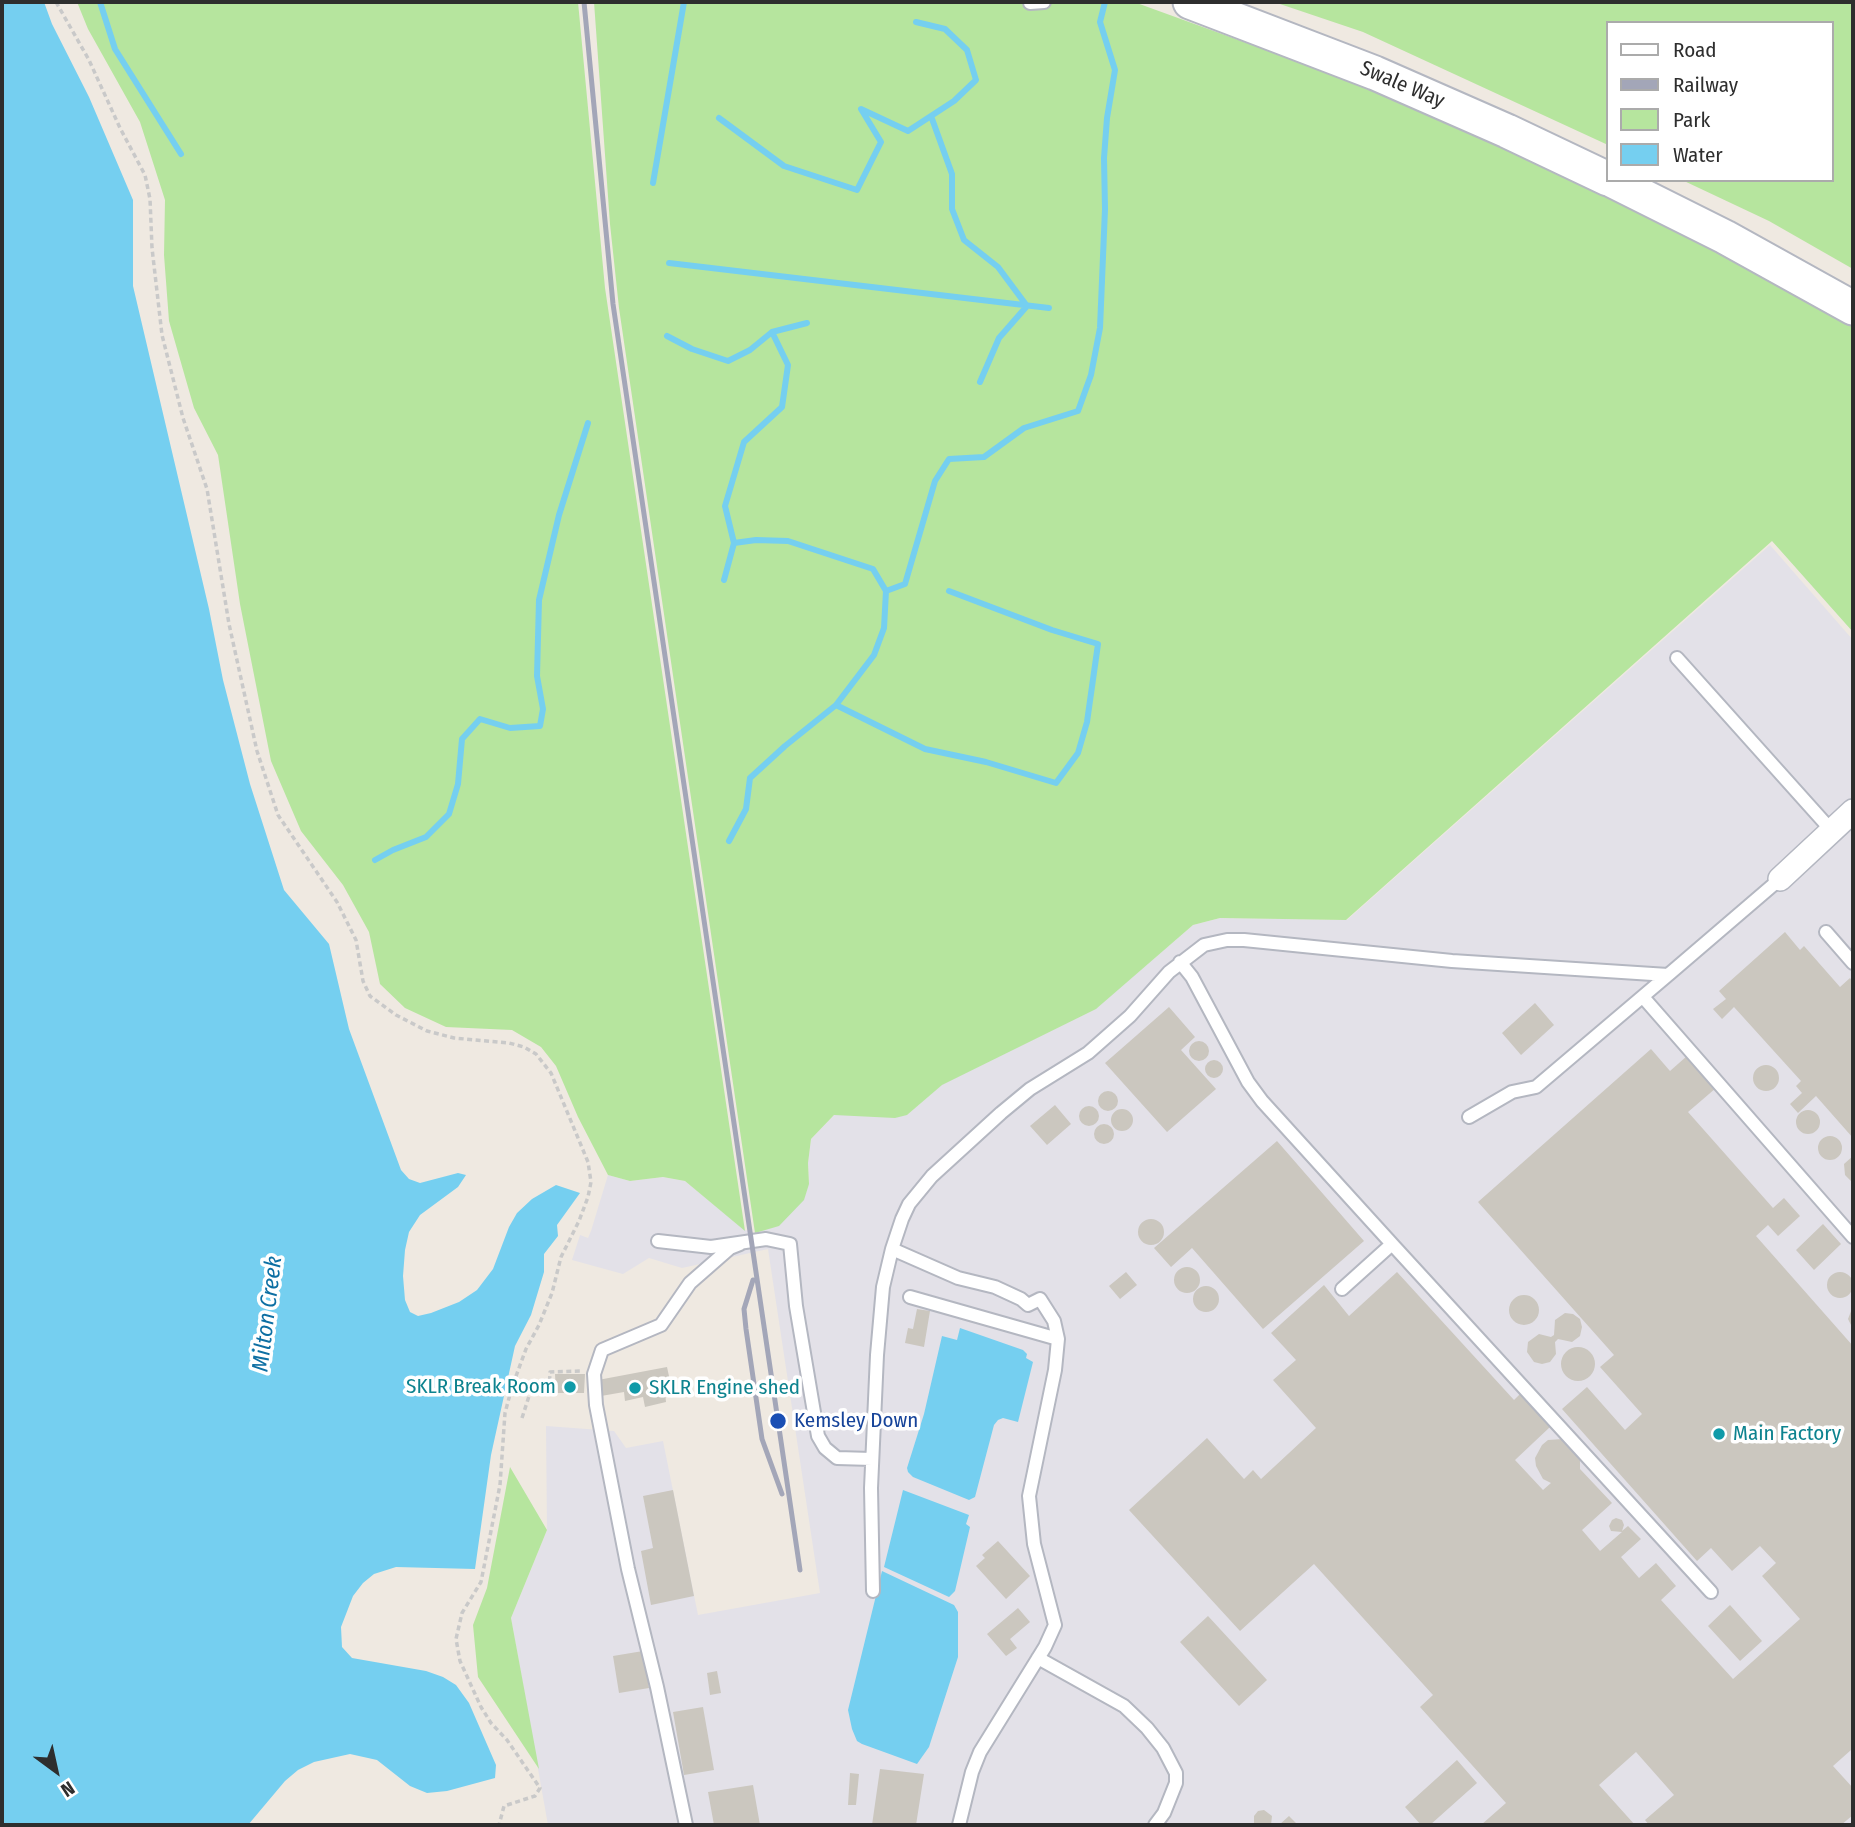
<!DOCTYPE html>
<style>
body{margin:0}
#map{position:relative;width:1855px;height:1827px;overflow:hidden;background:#efe9e1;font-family:"Fira Sans Condensed",sans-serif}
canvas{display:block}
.frame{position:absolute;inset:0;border:4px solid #2e2e2e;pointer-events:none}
.legend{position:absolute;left:1606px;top:21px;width:228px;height:161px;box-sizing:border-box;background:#fff;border:2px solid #ababab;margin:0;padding:9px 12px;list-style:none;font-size:21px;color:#2e2e2e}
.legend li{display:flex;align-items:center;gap:14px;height:35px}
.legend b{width:35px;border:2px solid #ababab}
.north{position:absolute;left:21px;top:1736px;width:70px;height:70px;-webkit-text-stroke:5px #fff;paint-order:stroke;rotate:147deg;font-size:19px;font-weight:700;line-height:28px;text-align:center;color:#2e2e2e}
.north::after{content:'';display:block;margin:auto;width:24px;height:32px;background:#2e2e2e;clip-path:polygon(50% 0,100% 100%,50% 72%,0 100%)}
</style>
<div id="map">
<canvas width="1855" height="1827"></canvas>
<div class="frame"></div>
<ul class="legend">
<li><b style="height:9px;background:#fff"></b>Road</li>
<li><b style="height:9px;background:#a3a6b8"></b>Railway</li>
<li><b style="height:19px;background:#b6e59e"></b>Park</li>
<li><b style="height:19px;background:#75cff0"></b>Water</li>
</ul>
<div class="north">N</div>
</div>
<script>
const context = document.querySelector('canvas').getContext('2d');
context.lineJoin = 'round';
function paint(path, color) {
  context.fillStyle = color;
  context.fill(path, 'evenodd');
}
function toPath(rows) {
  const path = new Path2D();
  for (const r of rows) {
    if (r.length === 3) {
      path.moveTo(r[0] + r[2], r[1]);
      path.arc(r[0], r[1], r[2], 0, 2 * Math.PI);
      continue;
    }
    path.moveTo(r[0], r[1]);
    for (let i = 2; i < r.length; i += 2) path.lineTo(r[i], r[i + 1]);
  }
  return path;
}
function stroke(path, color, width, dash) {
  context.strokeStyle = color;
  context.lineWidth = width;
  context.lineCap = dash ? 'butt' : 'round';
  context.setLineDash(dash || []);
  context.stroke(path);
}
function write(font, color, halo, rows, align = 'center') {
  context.font = font + ' "Fira Sans Condensed",sans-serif';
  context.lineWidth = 7;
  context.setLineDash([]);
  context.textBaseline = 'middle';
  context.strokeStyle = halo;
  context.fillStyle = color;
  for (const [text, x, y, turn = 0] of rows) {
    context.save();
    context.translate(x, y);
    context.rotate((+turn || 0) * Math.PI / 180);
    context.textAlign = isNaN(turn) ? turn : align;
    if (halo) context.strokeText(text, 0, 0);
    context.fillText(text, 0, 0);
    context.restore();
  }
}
paint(toPath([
 [1770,545,1853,640,1853,1825,548,1825,511,1618,547,1530,546,1426,614,1431,626,1448,663,1441,698,1615,820,1593,768,1249,682,1268,649,1258,623,1274,572,1260,580,1235,588,1238,591,1231,608,1175,630,1181,663,1177,685,1181,745,1230,755,1233,809,1184,808,1163,811,1139,834,1115,907,1115,941,1085,1095,1009,1193,925,1220,918,1347,920]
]), '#e3e1e8');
paint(toPath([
 [77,2,578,2,605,288,745,1231,685,1181,663,1177,630,1181,608,1175,578,1117,556,1066,541,1047,512,1030,446,1027,405,1008,380,984,369,932,343,885,301,831,271,761,240,604,218,455,194,408,169,321,164,255,165,200,140,122,88,29],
 [594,2,1134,2,1412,103,1506,146,1825,302,1853,321,1853,632,1772,541,1346,920,1220,918,1193,925,1096,1009,942,1085,907,1115,895,1118,834,1115,811,1139,808,1163,809,1184,804,1200,779,1226,755,1233,619,308,610,224],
 [1274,2,1853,2,1853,269,1769,221,1682,180,1832,180,1832,23,1608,23,1608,145,1363,32],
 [510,1467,547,1530,511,1618,539,1769,478,1677,473,1625,487,1588]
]), '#b6e59e');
paint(toPath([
 [2,2,44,2,52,24,89,97,133,200,133,286,209,609,223,680,250,784,284,890,329,944,349,1029,401,1170,409,1179,420,1183,458,1173,466,1175,458,1187,420,1215,409,1232,405,1250,403,1276,405,1300,410,1312,418,1316,431,1313,459,1302,477,1290,493,1269,509,1227,517,1213,532,1199,556,1185,580,1193,557,1225,558,1236,544,1254,544,1272,531,1315,515,1346,491,1455,475,1569,396,1567,374,1574,363,1583,353,1596,341,1627,342,1647,352,1658,426,1671,443,1677,456,1685,469,1703,496,1765,495,1778,447,1791,427,1793,410,1786,377,1760,350,1754,314,1762,298,1770,285,1781,248,1825,2,1825],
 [960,1328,1023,1350,1027,1354,1026,1358,1033,1362,1018,1422,1003,1418,998,1420,994,1425,975,1497,969,1500,913,1477,908,1472,907,1468,924,1414,942,1336,957,1340],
 [903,1490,969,1515,966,1524,970,1527,955,1591,949,1597,884,1567],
 [882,1571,954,1605,958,1612,958,1657,929,1747,917,1764,862,1744,857,1741,852,1729,848,1710]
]), '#75cff0');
stroke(toPath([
 [100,2,115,49,181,154],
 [931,116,952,174,952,209,964,240,998,267,1027,306,999,338,980,382],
 [719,118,784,166,857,190,881,142,861,109,908,131,954,101,976,80,967,50,945,29,916,22],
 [653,183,684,2],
 [669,263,1049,308],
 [667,336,692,349,728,361,750,350,772,332,807,323],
 [724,580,734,543,725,506,744,442,782,407,788,365,772,332],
 [886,591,905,584,935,481,949,459,984,457,1024,428,1078,411,1091,375,1100,328,1105,209,1104,158,1107,118,1115,70,1100,22,1105,2],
 [836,705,925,749,986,762,1056,783,1078,753,1087,722,1098,644,1052,630,949,591],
 [729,841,746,809,750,778,785,746,836,705,874,655,884,628,886,591,873,569,788,541,756,540,734,543],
 [375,860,393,850,426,837,449,814,458,784,462,739,480,719,510,728,540,726,543,709,537,676,539,600,559,515,588,423]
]), '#75cff0', 6);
paint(toPath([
 [1785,932,1800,950,1804,946,1840,987,1850,978,1853,982,1853,1138,1816,1096,1798,1113,1790,1104,1802,1093,1796,1086,1801,1081,1734,1007,1722,1019,1713,1009,1726,999,1719,991],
 [1535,1003,1554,1025,1521,1055,1502,1033],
 [1169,1007,1195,1037,1181,1050,1216,1089,1167,1132,1105,1063],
 [1199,1051,10],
 [1651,1049,1670,1071,1687,1056,1716,1088,1688,1112,1773,1208,1784,1198,1800,1216,1778,1236,1768,1225,1756,1236,1853,1346,1853,1753,1851,1750,1833,1766,1853,1788,1853,1815,1841,1825,1649,1825,1645,1820,1674,1795,1636,1752,1599,1785,1635,1825,1481,1825,1506,1803,1420,1707,1433,1695,1314,1564,1240,1631,1129,1510,1207,1438,1244,1479,1253,1470,1261,1479,1316,1428,1273,1380,1296,1360,1271,1333,1324,1285,1349,1316,1397,1272,1514,1400,1520,1394,1550,1427,1515,1460,1543,1490,1551,1483,1543,1479,1536,1466,1535,1458,1542,1445,1548,1440,1563,1439,1580,1453,1580,1469,1612,1503,1582,1530,1600,1551,1622,1532,1611,1531,1609,1526,1612,1520,1616,1518,1622,1520,1624,1525,1622,1531,1628,1526,1641,1539,1621,1557,1639,1578,1656,1563,1676,1586,1661,1600,1733,1679,1800,1619,1762,1576,1776,1563,1760,1546,1732,1571,1711,1548,1697,1561,1562,1409,1587,1387,1625,1430,1642,1414,1600,1367,1614,1355,1478,1202],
 [1214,1069,9],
 [1766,1078,13],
 [1108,1101,10],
 [1055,1105,1071,1124,1047,1145,1030,1126],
 [1089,1116,10],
 [1122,1120,11],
 [1808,1122,12],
 [1104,1134,10],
 [1830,1148,12],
 [1277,1141,1364,1241,1263,1329,1192,1248,1171,1267,1154,1248],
 [1853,1156,1853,1181,1851,1181,1845,1175,1844,1164],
 [1151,1232,13],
 [1823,1224,1841,1244,1814,1270,1796,1250],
 [1187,1280,13],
 [1126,1272,1137,1285,1120,1299,1109,1286],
 [1840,1285,13],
 [1206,1299,13],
 [1524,1310,15],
 [1853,1306,1853,1329,1848,1319],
 [917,1309,930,1311,924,1347,905,1343,908,1328,913,1329],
 [1565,1313,1573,1314,1580,1319,1582,1327,1580,1336,1572,1342,1558,1339,1555,1342,1556,1354,1550,1362,1542,1364,1534,1362,1527,1352,1528,1342,1539,1334,1551,1337,1554,1335,1555,1320],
 [1578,1364,17],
 [667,1367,672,1390,665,1392,666,1402,645,1407,643,1397,625,1401,624,1392,601,1396,598,1380],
 [555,1374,585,1374,584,1393,556,1393],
 [673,1490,694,1596,651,1605,641,1551,653,1548,643,1496],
 [998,1541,1030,1576,1006,1599,976,1566,985,1558,982,1555],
 [1730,1605,1762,1641,1740,1661,1708,1626],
 [1018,1608,1030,1622,1010,1639,1017,1648,1006,1656,987,1634],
 [1208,1616,1267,1680,1239,1706,1180,1642],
 [643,1651,649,1688,619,1693,613,1656],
 [717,1671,721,1693,710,1695,707,1673],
 [703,1707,714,1770,684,1775,673,1712],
 [1457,1760,1477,1783,1430,1825,1421,1825,1405,1807],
 [880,1769,924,1774,916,1825,872,1825],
 [850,1773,859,1774,856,1805,848,1805],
 [753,1785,760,1825,714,1825,708,1792],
 [1264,1810,1272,1816,1271,1825,1254,1825,1254,1816,1258,1811],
 [1289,1816,1298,1825,1279,1825]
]), '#cbc7bf');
const service = toPath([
 [1030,3,1044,2],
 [1677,658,1832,831],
 [1826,932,1853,963],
 [1180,962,1192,977,1248,1082,1262,1101,1392,1244,1342,1289],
 [1643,997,1853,1237],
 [1469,1117,1512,1092,1536,1087,1668,975],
 [658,1241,711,1247,766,1239,790,1244,796,1306,818,1436,825,1448,837,1458,872,1459],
 [1392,1244,1711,1592],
 [910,1297,1058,1339,1054,1321,1040,1299,1028,1305,1021,1299,995,1287,958,1278,892,1249,902,1219,909,1204,932,1176,1001,1113,1030,1089,1088,1053,1130,1016,1169,972,1204,945,1227,940,1244,940,1452,961,1668,975,1780,879],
 [873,1591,871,1488,877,1355,883,1287,892,1249],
 [1038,1658,1124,1706,1147,1728,1163,1748,1176,1773,1176,1783,1164,1813,1155,1825],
 [686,1825,657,1687,628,1569,596,1405,594,1374,602,1350,661,1325,690,1283,730,1248,740,1244],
 [959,1825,972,1772,980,1752,1045,1647,1055,1625,1034,1544,1029,1496,1055,1370,1058,1339]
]);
const minor = toPath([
 [1780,879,1853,811]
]);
const secondary = toPath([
 [1190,2,1375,73,1507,131,1608,179],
 [1611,180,1725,237,1853,308]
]);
stroke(service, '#b4b7c1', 16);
stroke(minor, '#b4b7c1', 26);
stroke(secondary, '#b4b7c1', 37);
stroke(toPath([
 [56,2,89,60,120,128,145,175,150,199,152,248,162,335,183,418,207,489,229,624,257,751,278,815,337,902,356,940,363,981,370,996,396,1015,427,1031,454,1038,509,1043,524,1047,536,1054,551,1073,588,1162,591,1182,588,1197,579,1221,561,1257,552,1293,539,1325,526,1349,512,1387,505,1413,500,1485,481,1582,462,1613,456,1639,460,1661,481,1707,491,1723,507,1740,540,1788,535,1796,504,1806,499,1825],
 [522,1418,531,1390,549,1393,550,1372,580,1371]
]), '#c9c9c9', 3.5, [5, 3.5]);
stroke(service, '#fff', 12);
stroke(minor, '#fff', 23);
stroke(secondary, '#fff', 33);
stroke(toPath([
 [584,2,613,304,800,1570],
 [753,1280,744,1309,746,1329,762,1439,782,1494]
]), '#a3a6b8', 5);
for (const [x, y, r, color] of [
 [570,1387,7,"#0f9aa8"],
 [635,1388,7,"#0f9aa8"],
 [778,1421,9,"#1a4fb4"],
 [1719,1434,7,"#0f9aa8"]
]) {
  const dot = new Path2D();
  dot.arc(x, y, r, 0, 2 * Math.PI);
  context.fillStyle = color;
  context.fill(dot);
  stroke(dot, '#fff', 2.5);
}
write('21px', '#2e2e2e', '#fff', [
 ["Swale Way",1402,85,23]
]);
write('21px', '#0d838f', '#fff', [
 ["SKLR Break Room",556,1387,"right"],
 ["SKLR Engine shed",649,1388],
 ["Main Factory",1733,1434]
], 'left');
write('21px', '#164399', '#fff', [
 ["Kemsley Down",794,1421]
], 'left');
write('italic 23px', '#0d6fa3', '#fff', [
 ["Milton Creek",268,1314,-83]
]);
</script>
